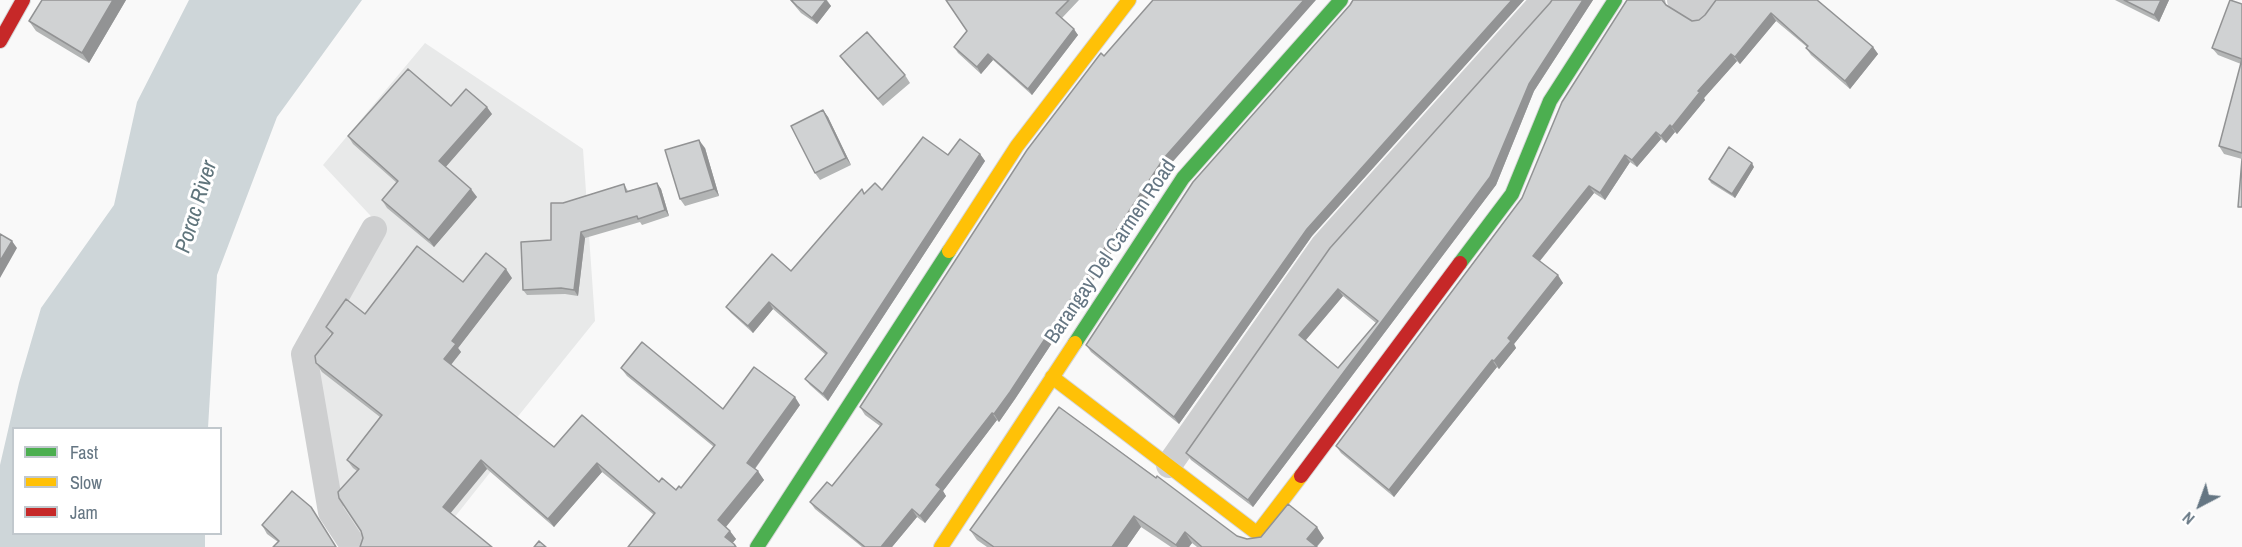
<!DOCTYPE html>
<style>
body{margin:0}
#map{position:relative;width:2242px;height:547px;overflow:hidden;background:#f9f9f9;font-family:"Archivo Narrow",sans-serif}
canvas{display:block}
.legend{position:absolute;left:12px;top:427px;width:210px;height:108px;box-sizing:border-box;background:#fff;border:2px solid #c1c8cd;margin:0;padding:8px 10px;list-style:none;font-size:18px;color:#657683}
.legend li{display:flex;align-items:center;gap:12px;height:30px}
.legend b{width:30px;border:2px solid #c1c8cd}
.north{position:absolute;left:2170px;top:475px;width:60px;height:60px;-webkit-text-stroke:4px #fff;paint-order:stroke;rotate:221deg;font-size:16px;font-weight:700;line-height:24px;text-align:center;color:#657683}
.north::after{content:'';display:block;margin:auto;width:21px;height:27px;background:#657683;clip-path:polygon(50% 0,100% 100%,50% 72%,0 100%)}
</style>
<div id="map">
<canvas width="2242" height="547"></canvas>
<ul class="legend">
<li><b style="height:8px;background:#4caf50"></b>Fast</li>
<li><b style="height:8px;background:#ffc107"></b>Slow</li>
<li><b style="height:8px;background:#c62828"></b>Jam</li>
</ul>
<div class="north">N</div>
</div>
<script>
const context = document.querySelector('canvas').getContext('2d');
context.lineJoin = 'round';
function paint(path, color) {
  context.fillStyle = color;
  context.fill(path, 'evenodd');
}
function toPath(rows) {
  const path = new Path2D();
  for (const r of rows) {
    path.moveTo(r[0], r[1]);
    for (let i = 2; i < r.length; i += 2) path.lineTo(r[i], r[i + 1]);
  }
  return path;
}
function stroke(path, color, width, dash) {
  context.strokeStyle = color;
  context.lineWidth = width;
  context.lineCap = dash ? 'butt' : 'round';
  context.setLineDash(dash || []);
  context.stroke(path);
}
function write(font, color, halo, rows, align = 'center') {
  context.font = font + ' "Archivo Narrow",sans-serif';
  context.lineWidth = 6;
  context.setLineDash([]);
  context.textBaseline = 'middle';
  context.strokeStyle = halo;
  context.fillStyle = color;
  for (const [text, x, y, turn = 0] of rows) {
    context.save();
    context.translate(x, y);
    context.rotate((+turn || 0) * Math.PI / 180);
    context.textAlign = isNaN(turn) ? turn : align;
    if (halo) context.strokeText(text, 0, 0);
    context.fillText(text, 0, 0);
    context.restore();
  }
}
paint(toPath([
 [425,43,583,149,595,321,482,461,492,470,431,547,363,547,332,507,314,344,383,229,323,165]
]), '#e8e9e9');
paint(toPath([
 [189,0,362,0,277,117,217,275,208,428,14,428,14,534,205,534,205,547,0,547,0,465,19,383,41,308,114,205,137,102]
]), '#ced6d9');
const fast = toPath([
 [1460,263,1512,194,1550,101,1615,0],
 [1075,343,1183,178,1341,0],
 [757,547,949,251]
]);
const slow = toPath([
 [949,251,1017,146,1129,0],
 [1052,377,1254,531,1259,531,1301,476],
 [941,547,1075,343]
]);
const jam = toPath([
 [0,41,23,0],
 [1301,476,1460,263]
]);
stroke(fast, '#d5d6d7', 16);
stroke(slow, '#d5d6d7', 16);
stroke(jam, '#d5d6d7', 16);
stroke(toPath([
 [1680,0,1699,13,1709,0],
 [1169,465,1323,246,1544,0],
 [354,547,331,512,304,354,374,229]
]), '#cecfd0', 26);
stroke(fast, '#4caf50', 14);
stroke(slow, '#ffc107', 14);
stroke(jam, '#c62828', 14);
paint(toPath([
 [42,0,126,0,89,63,36,31,29,21],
 [790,0,827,0,831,6,817,24,801,13],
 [947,0,1079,0,1062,18,1078,35,1032,95,993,60,981,74,958,53,954,47,967,31],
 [1353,0,1524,0,1312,236,1179,424,1091,352,1086,345,1350,5],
 [1552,0,1593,0,1534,91,1496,185,1253,507,1191,460,1186,453],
 [1343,296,1376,323,1338,368,1306,340],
 [1665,0,1666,5,1692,21,1817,0,1873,47,1878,54,1850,89,1811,55,1806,48,1807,47,1776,21,1740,64,1737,61,1704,98,1705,100,1677,134,1675,132,1666,143,1661,139,1637,167,1630,162,1605,200,1594,193,1540,261,1563,283,1514,344,1516,348,1499,369,1497,367,1394,497,1341,453,1336,446,1522,198,1626,2],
 [2115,0,2169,0,2159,22],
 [2242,4,2242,159,2224,154,2219,146,2241,64,2218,55,2212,48],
 [840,56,905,75,910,83,883,106,845,63],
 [1104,56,1169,166,1015,399,999,422,997,420,943,491,946,496,925,523,917,517,892,547,862,547,815,509,810,502,832,486,880,426,865,415,860,407],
 [451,106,492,114,445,167,477,197,434,247,387,208,382,200,397,183,353,144,348,136],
 [823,110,828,117,851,165,820,180,815,173],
 [705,148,719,196,685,206,680,199],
 [980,154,985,161,828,401,810,385,805,379,826,355,773,309,753,333,731,313,726,307,791,271,865,193,882,190,948,155],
 [1754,167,1735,198,1711,183,1709,179],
 [657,183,661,189,669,216,642,225,640,222,585,238,578,296,565,294,527,295,523,290,551,240,563,203,624,184,628,191],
 [512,278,458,348,461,352,451,365,554,447,659,482,676,490,681,488,714,447,627,376,621,368,723,409,800,405,755,469,764,480,726,527,736,539,732,543,654,515,602,472,554,527,487,469,361,546,363,538,357,471,353,468,347,460,380,417,322,372,316,363,332,335,326,327,463,282],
 [1059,407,1237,536,1247,539,1324,538,1317,547,1197,547,1192,543,1189,547,1171,547,1141,527,1127,547,987,547,977,540,970,530],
 [316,515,278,542,267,534,262,525]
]), '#b3b5b5');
paint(toPath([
 [113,0,126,0,89,63,82,53],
 [826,0,831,6,817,24,812,18],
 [1304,0,1316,0,1169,166,1015,399,999,422,994,414,1164,158],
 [1512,0,1524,0,1312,236,1179,424,1174,417,1307,229],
 [1583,0,1593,0,1534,91,1496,185,1253,507,1248,500,1490,177,1529,84],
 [2161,0,2169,0,2159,22,2154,15],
 [1771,13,1776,21,1740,64,1735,57],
 [1074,29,1078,35,1032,95,1028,89],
 [1873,47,1878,54,1850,89,1845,81],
 [988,54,993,60,981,74,977,67],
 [1731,54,1737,61,1704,98,1705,100,1677,134,1672,127,1698,91],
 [487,107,492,114,444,169,439,161],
 [823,110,828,117,851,165,846,158],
 [1670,125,1675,132,1666,143,1661,136],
 [1656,132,1661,139,1637,167,1632,160],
 [699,140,705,148,719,196,714,189],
 [980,154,985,161,828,401,823,394],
 [1625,155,1630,162,1605,200,1600,193],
 [1752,163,1754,167,1735,198,1732,194],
 [657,183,661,189,669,216,665,210],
 [1589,186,1594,193,1538,263,1533,256],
 [471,189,477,197,434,247,429,240],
 [581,232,585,238,578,296,574,290],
 [12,241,17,248,0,278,0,261],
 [506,269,512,278,458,348,461,352,449,367,444,359,452,341],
 [1558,275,1563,283,1514,344,1516,348,1499,369,1494,361,1508,338],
 [1338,289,1343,296,1304,342,1299,335],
 [769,302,773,309,753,333,748,326],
 [1492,360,1497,367,1394,497,1389,490],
 [795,397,800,405,753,471,747,463],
 [992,413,997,420,943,491,946,496,925,523,920,516,936,485],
 [481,460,487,469,449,515,443,507],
 [597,463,602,472,554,527,548,519],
 [758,471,764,480,724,529,718,520],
 [912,509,917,517,892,547,881,547],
 [1134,516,1141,527,1127,547,1112,547],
 [1317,527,1324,538,1316,547,1307,539],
 [730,531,736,539,731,545,725,537],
 [1185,532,1192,543,1189,547,1177,547,1176,545]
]), '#929394');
const building = toPath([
 [42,0,113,0,82,53,29,21,42,0],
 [791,0,826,0,812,18,797,6,791,0],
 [946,0,1069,0,1056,13,1074,29,1028,89,988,54,977,67,954,47,967,31,946,0],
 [1153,0,1304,0,1164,158,1010,392,994,414,992,413,936,485,941,489,920,516,912,509,881,547,865,547,810,502,827,482,832,486,882,424,860,407,1027,150,1101,53,1104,56,1153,0],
 [1353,0,1512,0,1307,229,1174,417,1086,345,1193,182,1350,5,1353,0],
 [1552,0,1583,0,1529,84,1490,177,1248,500,1186,453,1330,248,1550,3,1552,0],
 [1338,289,1378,321,1338,368,1299,335,1338,289],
 [1627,0,1662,0,1666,5,1692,21,1699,20,1705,15,1716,0,1817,0,1873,47,1845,81,1806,48,1808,46,1771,13,1735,57,1731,54,1698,91,1700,92,1672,127,1670,125,1661,136,1656,132,1632,160,1625,155,1600,193,1589,186,1533,256,1558,275,1508,338,1511,341,1494,361,1492,360,1389,490,1336,446,1522,198,1562,102,1627,0],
 [2124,0,2161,0,2154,15,2124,0],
 [2230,0,2242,4,2242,59,2212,48,2230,0],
 [867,32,905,75,878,99,840,56,867,32],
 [2242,59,2242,153,2219,146,2242,59],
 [408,69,451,106,466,89,487,107,439,161,471,189,429,240,382,200,398,181,348,136,408,69],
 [823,110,846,158,815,173,791,126,823,110],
 [923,137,948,155,960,139,980,154,823,394,805,379,827,353,769,302,748,326,726,307,772,254,791,271,862,189,864,194,875,183,882,190,923,137],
 [699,140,714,189,680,199,665,150,699,140],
 [1729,147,1752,163,1732,194,1709,179,1729,147],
 [2242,159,2242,207,2238,207,2242,159],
 [657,183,665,210,638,219,637,216,581,232,574,290,561,288,523,290,521,242,551,240,551,203,563,203,624,184,626,192,657,183],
 [0,234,12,241,0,261,0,234],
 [417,246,463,282,486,253,506,269,452,341,456,344,444,359,554,447,582,415,659,482,662,478,676,490,679,486,681,488,715,445,621,368,642,342,723,409,754,367,795,397,747,463,758,471,718,520,730,531,725,537,734,544,736,547,628,547,655,513,597,463,548,519,481,460,443,507,492,547,360,547,363,538,361,531,339,498,338,492,359,469,347,460,382,415,316,363,315,356,333,333,326,327,346,299,365,314,417,246],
 [1059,407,1156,478,1157,476,1237,536,1247,539,1261,537,1288,504,1317,527,1307,539,1317,547,1202,547,1185,532,1176,545,1134,516,1112,547,994,547,970,530,1059,407],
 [292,491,311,507,336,547,273,547,279,541,262,525,292,491],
 [539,541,546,547,534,547,539,541]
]);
paint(building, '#d0d2d3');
stroke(building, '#929394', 1.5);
write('21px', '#657683', '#fff', [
 ["Barangay Del Carmen Road",1111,252,-56]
]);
write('italic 22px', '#60757c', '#fff', [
 ["Porac River",197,207,-73]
]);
</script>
